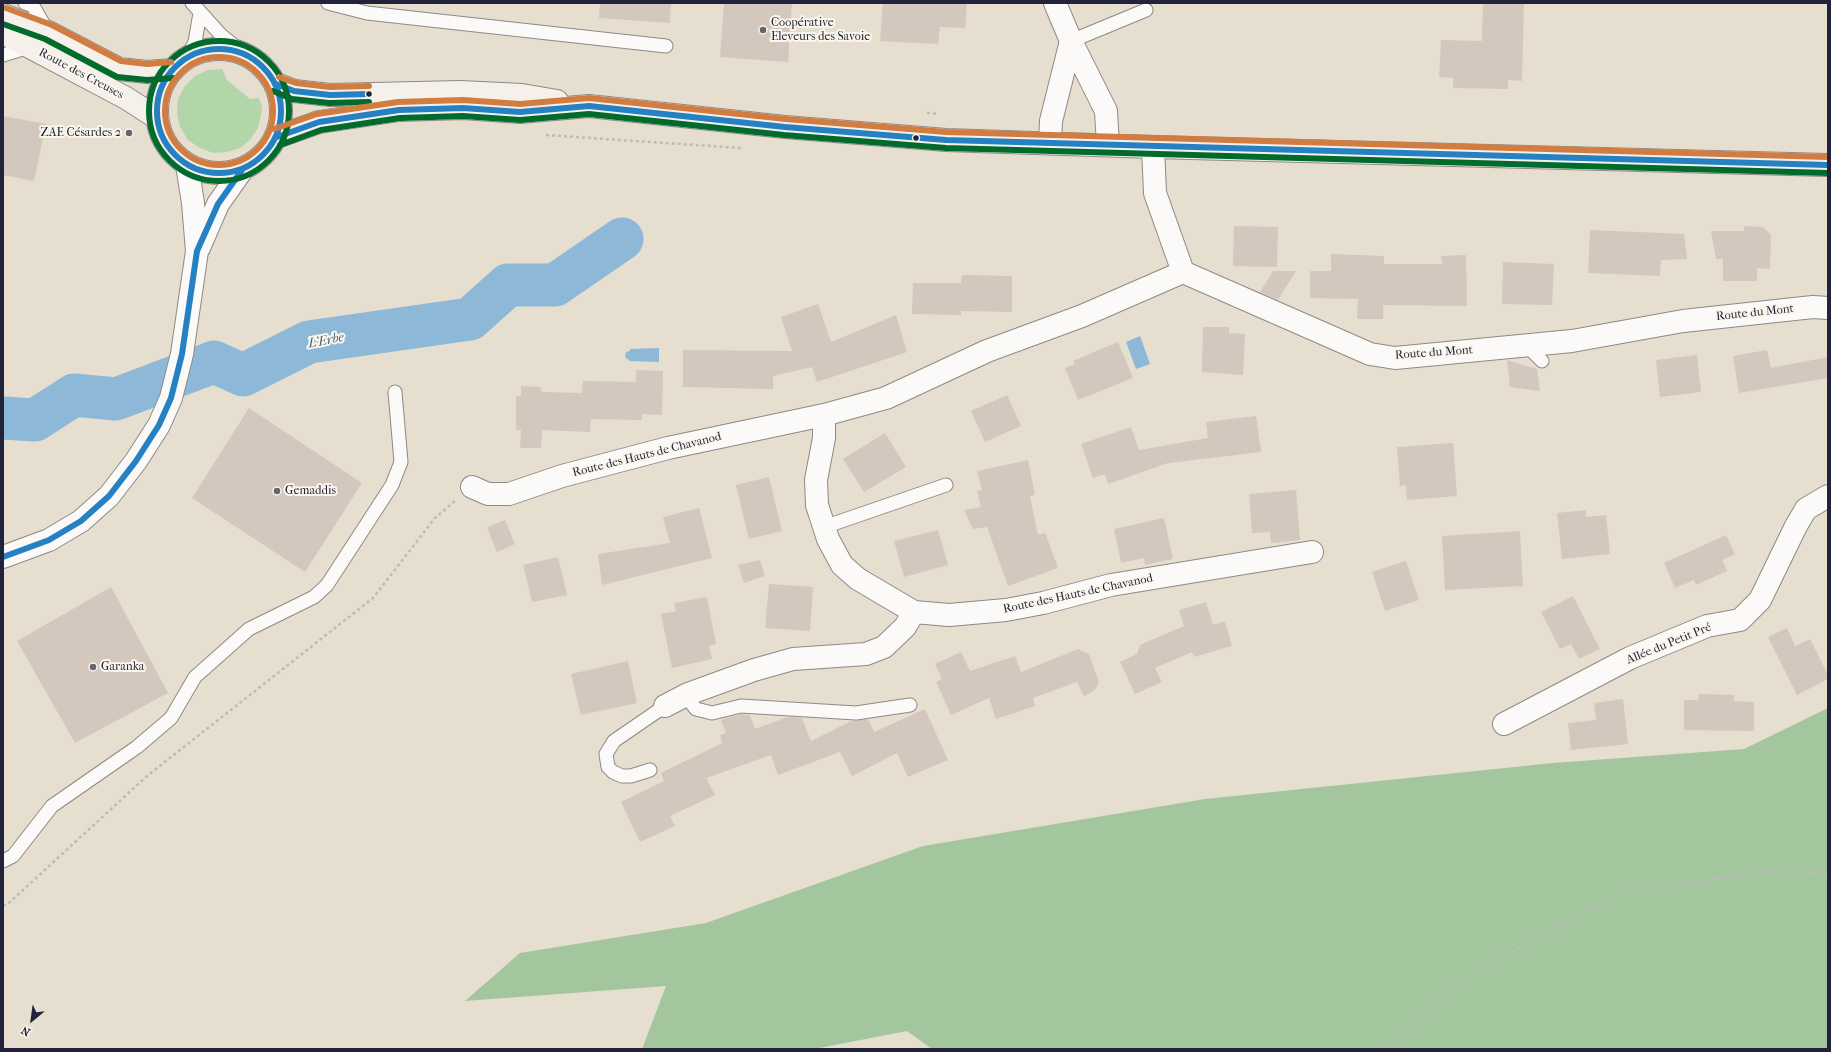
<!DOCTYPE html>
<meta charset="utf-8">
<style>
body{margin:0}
#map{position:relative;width:1831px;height:1052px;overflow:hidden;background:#e6decf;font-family:"IM FELL French Canon",serif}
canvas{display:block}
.frame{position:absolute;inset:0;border:4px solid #22223b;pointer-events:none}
.north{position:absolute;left:12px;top:1000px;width:40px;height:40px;-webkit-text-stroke:3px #fbf7ec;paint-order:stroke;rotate:209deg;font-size:11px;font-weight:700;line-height:16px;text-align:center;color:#22223b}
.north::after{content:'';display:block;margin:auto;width:14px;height:18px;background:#22223b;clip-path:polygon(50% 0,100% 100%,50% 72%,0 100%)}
</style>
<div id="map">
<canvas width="1831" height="1052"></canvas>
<div class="frame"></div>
<div class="north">N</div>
</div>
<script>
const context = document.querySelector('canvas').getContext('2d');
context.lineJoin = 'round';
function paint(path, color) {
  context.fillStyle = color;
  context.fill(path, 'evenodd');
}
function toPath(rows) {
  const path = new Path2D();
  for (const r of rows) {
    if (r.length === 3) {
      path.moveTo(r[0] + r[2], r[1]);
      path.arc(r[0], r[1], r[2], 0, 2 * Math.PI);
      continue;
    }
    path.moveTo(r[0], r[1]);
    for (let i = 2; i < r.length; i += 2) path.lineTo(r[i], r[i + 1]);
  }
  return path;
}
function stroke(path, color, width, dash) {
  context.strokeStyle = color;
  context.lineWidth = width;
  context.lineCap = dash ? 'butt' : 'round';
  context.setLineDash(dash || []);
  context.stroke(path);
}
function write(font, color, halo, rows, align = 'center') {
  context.font = font + ' "IM FELL French Canon",serif';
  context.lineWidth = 4;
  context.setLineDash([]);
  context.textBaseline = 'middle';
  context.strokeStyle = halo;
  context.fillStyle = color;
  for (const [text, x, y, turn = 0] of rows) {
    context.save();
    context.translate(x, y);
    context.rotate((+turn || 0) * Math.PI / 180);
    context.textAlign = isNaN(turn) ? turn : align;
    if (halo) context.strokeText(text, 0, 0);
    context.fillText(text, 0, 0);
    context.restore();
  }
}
paint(toPath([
 [222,69,227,80,250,99,259,98,262,107,261,115,258,128,250,140,240,148,227,152,213,153,200,148,188,140,180,127,177,114,178,99,185,86,195,76,208,70]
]), '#b2d6a9');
paint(toPath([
 [1828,708,1828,1049,932,1049,907,1031,814,1049,642,1049,666,986,465,1001,520,953,706,923,923,846,1205,799,1553,763,1744,749]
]), '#a3c69e');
paint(toPath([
 [1140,336,1150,364,1136,369,1126,342],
 [659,348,659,362,630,361,625,357,626,352,630,351,630,349]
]), '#8eb8d8');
stroke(toPath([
 [3,418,35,420,74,395,116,399,214,362,243,375,309,342,470,319,508,285,555,285,622,239]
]), '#8eb8d8', 43);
paint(toPath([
 [600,3,671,3,670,23,599,18],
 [724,3,792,3,788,62,720,57],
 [883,3,967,3,965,28,940,27,938,44,880,41],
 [1483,3,1524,3,1522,81,1508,80,1508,89,1453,88,1453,78,1439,77,1441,40,1482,41],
 [3,116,46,124,34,181,3,175],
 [1234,226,1278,227,1277,267,1233,266],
 [1744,226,1763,227,1771,235,1770,269,1757,268,1757,281,1723,281,1723,259,1716,259,1711,231,1744,231],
 [1590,230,1684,234,1687,259,1661,260,1660,276,1588,273],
 [1331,254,1384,256,1384,264,1442,264,1441,256,1466,255,1467,306,1383,305,1383,319,1357,319,1358,299,1310,298,1310,271,1331,271],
 [1503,262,1554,264,1552,305,1502,304],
 [1273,271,1296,271,1278,300,1260,292],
 [962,275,1012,276,1012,312,961,311,961,315,912,314,913,283,961,283],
 [818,304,831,342,896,315,907,352,817,382,812,367,773,376,773,389,683,387,683,350,792,351,781,317],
 [1203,327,1229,327,1229,333,1245,334,1243,375,1202,372],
 [1118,342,1133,378,1078,400,1065,368,1075,364,1073,361],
 [1767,350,1771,368,1828,357,1828,378,1739,393,1733,356],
 [1697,355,1701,392,1660,397,1656,360],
 [1507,360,1537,369,1540,391,1510,387],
 [636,370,663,371,662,415,642,414,642,420,591,419,590,432,542,430,541,448,520,448,521,430,516,430,516,397,521,395,521,386,540,387,542,392,582,393,583,381,636,382],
 [1007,395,1021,426,985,442,971,411],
 [249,408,362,483,305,572,192,498],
 [1256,416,1261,452,1168,463,1108,484,1105,474,1093,478,1081,444,1131,427,1139,450,1208,438,1206,422],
 [885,433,906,467,864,492,843,459],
 [1453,443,1457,496,1407,500,1406,485,1400,486,1397,447],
 [1028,460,1035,495,1030,496,1038,535,1045,533,1058,568,1008,586,987,527,973,529,964,510,981,507,977,491,982,490,977,471],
 [769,477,782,531,749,539,736,485],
 [1296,490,1300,540,1271,543,1270,532,1252,533,1249,494],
 [699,508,712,558,602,585,598,554,670,543,663,517],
 [1586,510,1586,517,1606,515,1610,554,1562,559,1557,513],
 [1164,518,1173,559,1145,565,1144,558,1121,563,1114,529],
 [505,520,515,544,497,552,487,527],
 [938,530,948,565,904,577,894,541],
 [1520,531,1523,586,1445,590,1442,536],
 [1726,535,1735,554,1722,560,1727,571,1696,585,1694,580,1675,588,1664,563],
 [558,557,567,595,532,602,523,565],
 [760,560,765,576,744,583,738,565],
 [1406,561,1419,600,1385,611,1372,572],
 [769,584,813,587,810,631,765,628],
 [111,587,168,693,75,743,17,641],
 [1573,596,1600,649,1579,659,1571,644,1560,649,1541,612],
 [707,597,716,644,709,646,712,659,672,668,661,614,676,611,674,603],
 [1206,602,1213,625,1225,621,1232,646,1194,657,1192,652,1155,668,1162,682,1135,694,1120,662,1137,654,1140,645,1184,626,1179,610],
 [1787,628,1795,646,1810,639,1828,675,1828,679,1797,695,1768,637],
 [1078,649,1089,654,1099,682,1095,690,1084,696,1077,682,1033,698,1035,706,996,719,989,698,951,715,936,682,942,679,935,664,961,652,970,671,1015,656,1021,672],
 [628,661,637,703,581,715,571,674],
 [1699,694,1734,695,1734,701,1754,702,1754,731,1684,730,1684,700,1698,700],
 [1623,699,1628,744,1571,750,1568,723,1596,720,1594,703],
 [925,709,948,760,908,777,897,753,852,776,840,752,778,775,771,755,706,778,715,795,670,816,675,826,640,842,621,802,664,781,661,773,722,743,720,735,726,733,721,720,727,718,742,714,750,715,755,729,788,717,802,718,811,741,851,721,868,719,874,732]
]), '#d4c7be');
const service = toPath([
 [25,3,33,6,48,32],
 [192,3,221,35,242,52],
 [328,3,367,13,666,46],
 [1071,41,1146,10],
 [3,55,29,47],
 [187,57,195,42,200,13],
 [1526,345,1542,361],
 [824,527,946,485],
 [688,694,692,704,696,709,712,713,741,706,856,713,910,705],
 [650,770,631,776,622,776,613,772,608,767,606,754,614,741,665,706],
 [3,861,13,856,52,806,137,747,171,718,195,677,249,629,314,597,327,585,392,485,401,462,395,392]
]);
const minor = toPath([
 [1055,3,1071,41],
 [1050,142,1051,121,1071,41,1106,111,1108,145],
 [1153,147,1155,193,1183,272,1370,354,1395,358,1572,341,1683,321,1813,307,1828,308],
 [824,415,824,438,816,480,817,505,828,539,842,565,858,579,914,612,949,615,1006,610,1043,603,1111,585,1312,552],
 [472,487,488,494,509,494,562,476,668,448,824,415,886,398,987,351,1082,316,1183,272],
 [665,706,688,694,754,670,793,659,866,654,884,647,905,627,914,612],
 [1504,724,1630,658,1707,626,1740,620,1760,600,1796,526,1806,509,1828,496]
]);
const tertiary = toPath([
 [199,248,218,204,242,170],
 [3,557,49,540,81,521,109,496,136,461,159,425,171,398,182,354,197,251,193,203,187,165]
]);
const secondary = toPath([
 [3,15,48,32,119,69,147,72,172,70],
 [3,33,126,98,157,118],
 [219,111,62],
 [276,84,294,91,330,95,460,92,522,95,557,101],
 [277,137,319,122,399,110,463,108,520,112,589,106,785,127,946,140,1153,147,1828,165]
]);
stroke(service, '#8d8a86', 15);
stroke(minor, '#8d8a86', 24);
stroke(tertiary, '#8d8a86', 24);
stroke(secondary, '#8d8a86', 24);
stroke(toPath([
 [927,113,938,114],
 [546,135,741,148],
 [3,906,10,902,147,776,373,598,435,518,455,501],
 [1384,1049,1471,974,1623,891,1767,872,1828,874]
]), '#bcbabb', 2.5, [3, 3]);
stroke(service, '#fbfaf8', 13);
stroke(minor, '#fbfaf8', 22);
stroke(tertiary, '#fbfaf8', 22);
stroke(secondary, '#f5f1ea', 22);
stroke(toPath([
 [219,111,62],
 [276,84,294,91,330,95,369,94],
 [277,137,319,122,399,110,463,108,520,112,589,106,785,127,946,140,1828,165],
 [3,557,49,540,81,521,109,496,136,461,159,425,171,398,182,354,197,251,218,204,242,170]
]), '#2581c4', 6);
stroke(toPath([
 [3,24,45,39,117,77,147,80,173,78],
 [219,111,70],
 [273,91,292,99,329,103,369,102],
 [280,145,321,130,400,118,463,116,520,120,589,114,784,135,946,148,1828,173]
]), '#006b2d', 6);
stroke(toPath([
 [6,8,52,25,121,61,147,64,171,62],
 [219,111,54],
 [279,77,296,83,330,87,369,86],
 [274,129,317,114,398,102,463,100,520,104,589,98,786,119,946,132,1828,157]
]), '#d17c41', 6);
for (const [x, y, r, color] of [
 [763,30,4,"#67646f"],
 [369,94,3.5,"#22223b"],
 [129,133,4,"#67646f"],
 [916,138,3.5,"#22223b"],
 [277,491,4,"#67646f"],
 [93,667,4,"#67646f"]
]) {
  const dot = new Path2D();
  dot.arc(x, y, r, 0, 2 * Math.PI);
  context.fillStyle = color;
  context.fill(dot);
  stroke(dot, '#fbf7ec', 1.5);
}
write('12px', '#22223b', '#fbf7ec', [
 ["Coopérative",771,23],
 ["Eleveurs des Savoie",771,37],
 ["ZAE Césardes 2",121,133,"right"],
 ["Gemaddis",285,491],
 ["Garanka",101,667]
], 'left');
write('12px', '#22223b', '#fbf7ec', [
 ["Route des Creuses",81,74,28],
 ["Route du Mont",1755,313,-6],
 ["Route du Mont",1434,353,-4],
 ["Route des Hauts de Chavanod",647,455,-14],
 ["Route des Hauts de Chavanod",1078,594,-12],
 ["Allée du Petit Pré",1669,644,-22]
]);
write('italic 13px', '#3e587b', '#fbf7ec', [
 ["L'Erbe",326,341,-11]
]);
</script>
